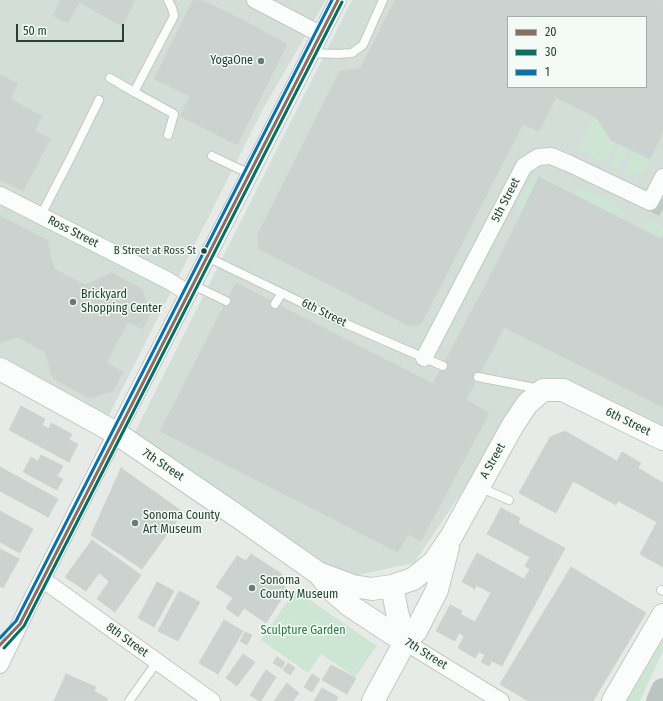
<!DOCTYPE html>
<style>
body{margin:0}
#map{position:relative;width:663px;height:701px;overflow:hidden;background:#e6ebe8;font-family:"Fira Sans Condensed",sans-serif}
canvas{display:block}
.legend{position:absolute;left:507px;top:16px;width:140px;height:72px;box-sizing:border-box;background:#f4faf6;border:1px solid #9fb0aa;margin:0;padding:5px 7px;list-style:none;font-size:12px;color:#204237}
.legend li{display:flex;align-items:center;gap:8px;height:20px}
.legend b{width:20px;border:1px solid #9fb0aa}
.scale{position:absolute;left:16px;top:24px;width:108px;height:18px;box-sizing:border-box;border:2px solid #204237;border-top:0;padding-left:5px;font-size:12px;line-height:14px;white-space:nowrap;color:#204237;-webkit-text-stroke:3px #f4faf6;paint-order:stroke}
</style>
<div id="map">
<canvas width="663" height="701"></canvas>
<ul class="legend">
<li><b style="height:5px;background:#8e6d5e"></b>20</li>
<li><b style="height:5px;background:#007363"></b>30</li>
<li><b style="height:5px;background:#0074b4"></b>1</li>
</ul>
<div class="scale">50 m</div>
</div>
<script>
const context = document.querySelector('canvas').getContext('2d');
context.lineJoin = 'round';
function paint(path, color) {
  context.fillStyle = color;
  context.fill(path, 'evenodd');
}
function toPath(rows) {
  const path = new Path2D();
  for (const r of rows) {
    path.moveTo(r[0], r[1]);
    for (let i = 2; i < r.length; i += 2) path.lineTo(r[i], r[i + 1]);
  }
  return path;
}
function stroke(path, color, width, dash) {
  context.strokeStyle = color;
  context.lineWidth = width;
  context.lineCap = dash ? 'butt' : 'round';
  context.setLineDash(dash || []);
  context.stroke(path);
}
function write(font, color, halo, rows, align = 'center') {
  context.font = font + ' "Fira Sans Condensed",sans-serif';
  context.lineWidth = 3;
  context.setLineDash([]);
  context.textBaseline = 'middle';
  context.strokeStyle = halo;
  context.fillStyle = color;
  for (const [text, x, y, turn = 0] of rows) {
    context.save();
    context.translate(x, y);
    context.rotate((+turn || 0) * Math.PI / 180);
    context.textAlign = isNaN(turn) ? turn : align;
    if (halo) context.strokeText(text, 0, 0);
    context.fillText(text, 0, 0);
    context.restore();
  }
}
paint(toPath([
 [0,0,326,0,263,109,109,415,0,364],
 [352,0,663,0,663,431,566,386,522,403,414,563,343,578,132,438],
 [508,17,646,17,646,87,508,87]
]), '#d3ded8');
paint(toPath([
 [595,117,611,140,616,142,605,163,578,149],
 [620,145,628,149,618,169,610,165],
 [634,151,650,159,644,171,631,176,623,172],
 [538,175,542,176,561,186,603,196,615,202,614,205,624,211,625,213,623,220,521,214,517,211,517,204,530,180,535,176],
 [648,222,654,222,663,227,663,236,661,239,641,229,643,225],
 [295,590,377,646,355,677,321,654,308,673,261,640],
 [663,632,663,651,640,701,623,701]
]), '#cde6d3');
const building = toPath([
 [61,0,80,0,68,23,53,16,61,0],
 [80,0,135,0,122,26,79,2,80,0],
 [193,0,201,0,231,14,190,96,154,79,193,0],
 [395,0,663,0,663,132,650,159,611,140,596,117,556,97,539,131,523,124,509,151,403,94,360,69,395,0],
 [508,17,646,17,646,87,508,87,508,17],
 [231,14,287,44,237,145,180,116,231,14],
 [360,69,403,94,509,151,421,324,410,326,259,249,257,236,340,71,360,69],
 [0,74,18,84,10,99,42,116,35,131,50,139,23,191,0,180,0,74],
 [539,177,661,239,663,236,663,407,504,327,466,400,489,413,421,541,408,534,398,552,160,431,236,283,433,384,498,261,539,177],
 [0,216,47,240,54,269,85,285,112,273,142,289,150,315,142,329,128,322,106,363,123,372,113,391,89,398,53,378,45,352,18,337,0,343,0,216],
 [21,406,45,419,42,425,49,429,51,423,72,434,69,440,78,444,69,462,9,430,21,406],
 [565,431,617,461,622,452,641,463,638,468,663,483,663,567,640,554,657,522,618,501,616,505,573,481,556,513,519,493,550,437,565,431],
 [41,455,63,466,57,476,63,479,57,490,23,472,31,457,38,461,41,455],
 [0,467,58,499,48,517,0,491,0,467],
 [121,468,183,512,142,569,91,535,121,468],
 [501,508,520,518,518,523,565,548,502,666,492,661,489,666,481,662,485,655,479,652,475,658,458,648,464,636,459,633,455,641,436,631,450,605,462,611,460,614,475,622,491,593,476,585,475,589,462,582,477,553,524,579,530,569,525,566,530,557,487,534,501,508],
 [0,511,33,529,20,553,0,542,0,511],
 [92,540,141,575,115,612,97,599,109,581,99,573,86,591,65,577,92,540],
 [0,549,19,559,3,588,0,586,0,549],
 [251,554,282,574,278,582,288,589,266,623,244,608,238,617,226,608,233,598,216,587,237,556,246,561,251,554],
 [571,567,646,613,593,701,528,701,500,684,571,567],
 [157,582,174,591,154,627,138,618,157,582],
 [179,591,200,602,178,641,158,631,179,591],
 [224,620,243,631,218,674,199,663,224,620],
 [245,632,252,635,247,645,240,641,245,632],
 [243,654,255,662,237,686,226,678,243,654],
 [277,657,285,662,282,668,273,663,277,657],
 [288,663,295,668,290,675,283,670,288,663],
 [331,665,356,678,347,694,322,680,331,665],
 [266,670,276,677,261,701,259,701,250,695,266,670],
 [66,674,96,687,94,691,108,699,106,701,54,701,66,674],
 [312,674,320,679,312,692,304,687,312,674],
 [287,683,299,693,293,701,274,701,287,683],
 [322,688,338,697,336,701,314,701,322,688]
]);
paint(building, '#ccd2cf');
stroke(building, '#ced4d1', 1);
stroke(toPath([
 [650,202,663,209]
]), '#bec9c5', 16, [16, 8]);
const lane = toPath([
 [310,53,338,54,352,53,363,45,383,0],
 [110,78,134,92,174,16,172,8,168,0],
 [134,92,174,114,168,135],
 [212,156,250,174],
 [41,215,71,157,99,100],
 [207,257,344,323,443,366],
 [193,285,226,301],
 [275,304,282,293],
 [478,377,540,389],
 [479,487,509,500],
 [661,590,663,591],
 [129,701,157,662]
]);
const street = toPath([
 [255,0,320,34],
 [0,195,169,281,188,293],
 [424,358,524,166,538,157,551,156,568,163,650,202,663,177],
 [42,579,212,701],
 [405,642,501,701],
 [0,665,30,603,107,451,234,205,338,0]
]);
const secondary = toPath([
 [0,369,116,433,240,518,318,573,353,586,372,589,392,586,413,579,434,562,451,537,513,425,527,404,543,390,563,390,663,439],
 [320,575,334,592,349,605,405,642],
 [392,586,397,612,405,642],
 [373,701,405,642,416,631,437,590,448,547],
 [613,701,663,615]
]);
const highway = toPath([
 [658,701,663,690]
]);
stroke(lane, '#c3c8c5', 10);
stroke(street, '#c3c8c5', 18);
stroke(secondary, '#c1c9c5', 24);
stroke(highway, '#bdc7c4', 24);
stroke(lane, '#fbfcfc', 8);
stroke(street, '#fbfcfc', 16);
stroke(secondary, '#fbfcfc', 22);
stroke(highway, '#bac4c1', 22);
stroke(toPath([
 [0,645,20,624,338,0]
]), '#8e6d5e', 3);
stroke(toPath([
 [4,648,24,626,342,2]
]), '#007363', 3);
stroke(toPath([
 [0,638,16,621,332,0]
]), '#0074b4', 3);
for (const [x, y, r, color] of [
 [261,61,4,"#657d75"],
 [204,251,3.5,"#204237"],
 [73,302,4,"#657d75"],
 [135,523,4,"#657d75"],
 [252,588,4,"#657d75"]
]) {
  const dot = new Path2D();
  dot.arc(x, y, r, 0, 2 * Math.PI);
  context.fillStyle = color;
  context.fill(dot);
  stroke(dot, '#f4faf6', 1.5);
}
write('11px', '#204237', '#f4faf6', [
 ["B Street at Ross St",196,251]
], 'right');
write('12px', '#204237', '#f4faf6', [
 ["YogaOne",253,61,"right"],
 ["Brickyard",81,295],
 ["Shopping Center",81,309],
 ["Sonoma County",143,516],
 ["Art Museum",143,530],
 ["Sonoma",260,581],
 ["County Museum",260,595]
], 'left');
write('12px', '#204237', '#f4faf6', [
 ["5th Street",506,200,-63],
 ["Ross Street",73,232,27],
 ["6th Street",324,313,26],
 ["6th Street",628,422,26],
 ["A Street",493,461,-61],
 ["7th Street",163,465,34],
 ["8th Street",127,640,36],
 ["7th Street",426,654,32]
]);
write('12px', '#267d43', '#f4faf6', [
 ["Sculpture Garden",303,631]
]);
</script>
